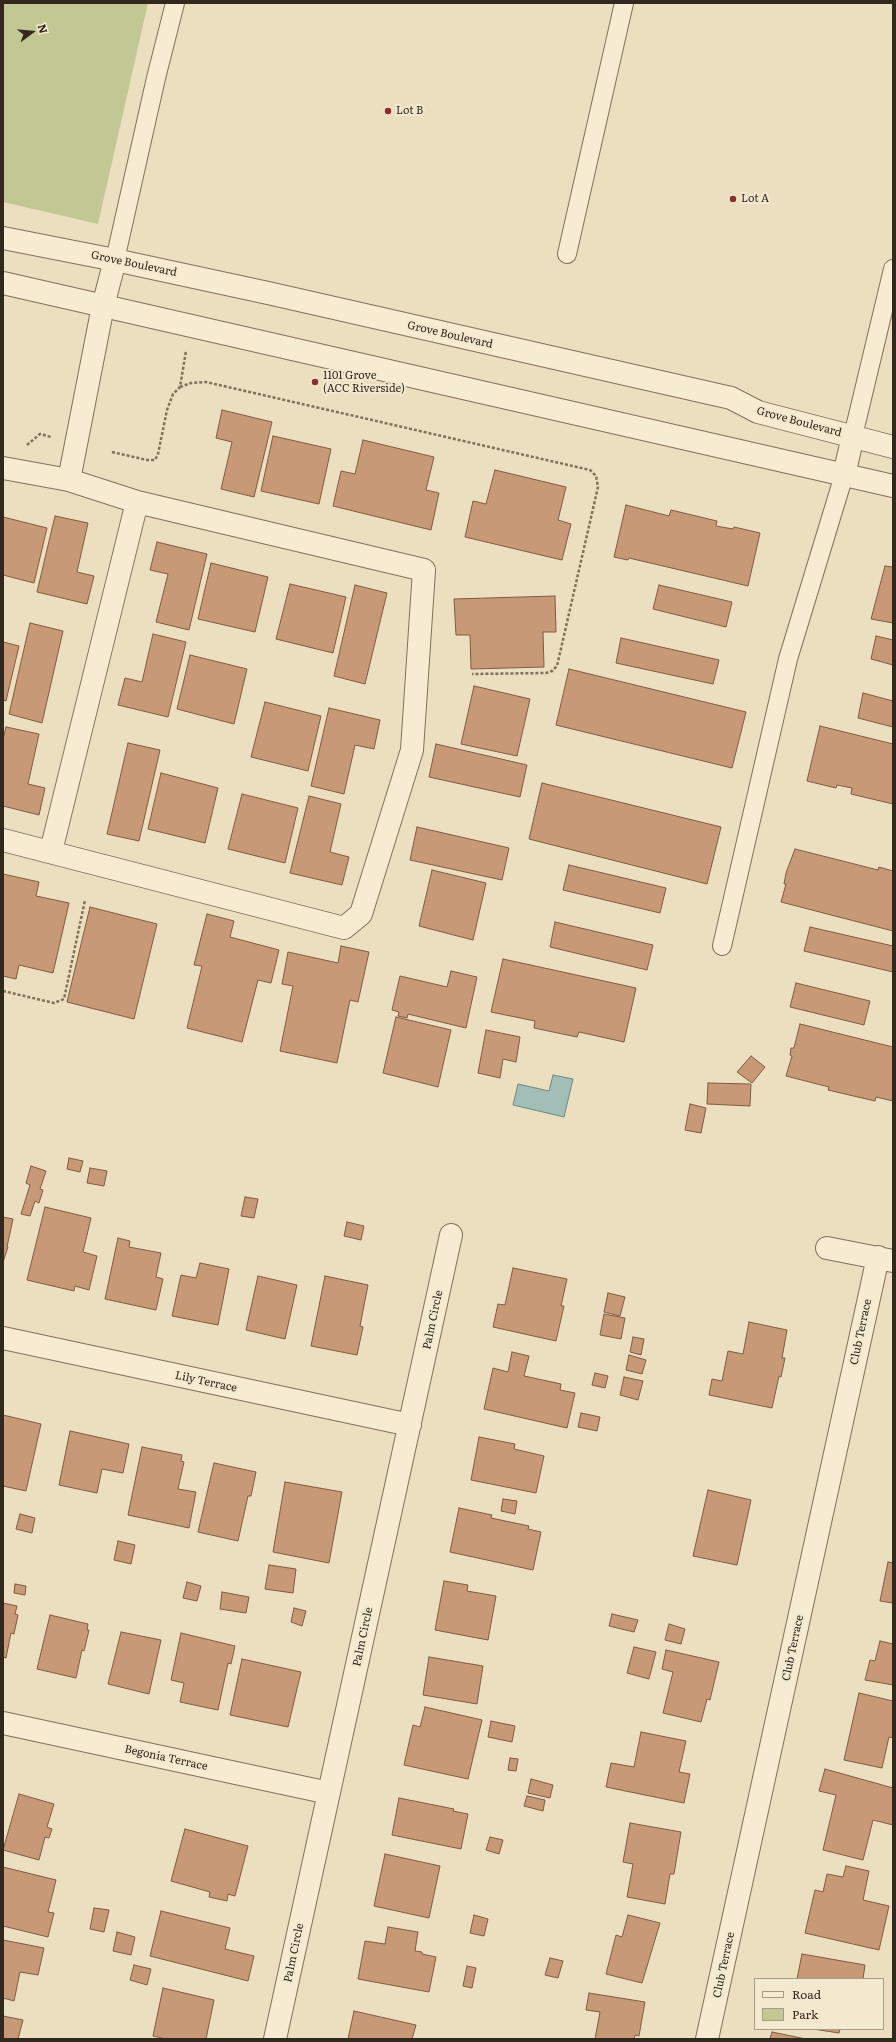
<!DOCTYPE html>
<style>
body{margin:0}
#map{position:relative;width:896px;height:2042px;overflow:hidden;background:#ebdfc0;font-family:Literata,serif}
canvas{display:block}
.frame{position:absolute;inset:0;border:4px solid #33281d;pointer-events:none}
.legend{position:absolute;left:754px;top:1978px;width:130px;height:52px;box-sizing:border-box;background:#f3e9cf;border:1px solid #a69c88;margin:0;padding:5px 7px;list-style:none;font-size:12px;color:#33281d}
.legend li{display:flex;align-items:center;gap:8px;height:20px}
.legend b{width:20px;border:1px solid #a69c88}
.north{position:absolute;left:12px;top:12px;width:40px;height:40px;-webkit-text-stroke:3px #f3e9cf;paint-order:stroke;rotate:74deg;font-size:11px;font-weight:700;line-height:16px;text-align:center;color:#33281d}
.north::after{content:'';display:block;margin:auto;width:14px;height:18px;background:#33281d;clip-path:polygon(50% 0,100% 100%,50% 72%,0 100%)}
</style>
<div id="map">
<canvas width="896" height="2042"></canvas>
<div class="frame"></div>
<ul class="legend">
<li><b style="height:5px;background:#f7ecd2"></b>Road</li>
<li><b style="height:11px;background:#c2c894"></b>Park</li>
</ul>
<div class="north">N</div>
</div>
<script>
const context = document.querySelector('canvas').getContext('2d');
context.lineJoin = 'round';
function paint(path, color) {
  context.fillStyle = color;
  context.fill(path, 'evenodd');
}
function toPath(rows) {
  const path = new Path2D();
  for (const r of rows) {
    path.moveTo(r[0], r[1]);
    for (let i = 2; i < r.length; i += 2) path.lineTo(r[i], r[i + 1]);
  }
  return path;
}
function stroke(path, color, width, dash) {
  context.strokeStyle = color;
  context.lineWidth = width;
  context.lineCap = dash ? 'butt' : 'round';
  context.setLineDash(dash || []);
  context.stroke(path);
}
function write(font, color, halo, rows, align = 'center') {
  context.font = font + ' Literata,serif';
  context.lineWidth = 4;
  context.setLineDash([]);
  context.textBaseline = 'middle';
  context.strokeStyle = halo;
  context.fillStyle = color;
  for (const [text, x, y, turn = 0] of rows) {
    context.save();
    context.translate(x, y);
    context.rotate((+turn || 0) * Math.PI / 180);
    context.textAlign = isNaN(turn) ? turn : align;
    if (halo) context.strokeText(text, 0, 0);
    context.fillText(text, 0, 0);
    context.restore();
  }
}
paint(toPath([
 [3,3,148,3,98,224,3,202]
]), '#c2c894');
const water = toPath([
 [553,1075,573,1079,564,1117,513,1105,518,1084,549,1091,553,1075]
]);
paint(water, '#a2beb6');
stroke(water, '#6a8b83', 1);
const building = toPath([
 [222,410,272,422,254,497,221,489,232,442,216,438,222,410],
 [273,436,331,449,319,504,261,491,273,436],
 [363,440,434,457,426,490,439,493,431,530,333,506,341,471,355,474,363,440],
 [495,470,566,487,558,520,571,524,562,560,465,537,473,501,486,504,495,470],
 [626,505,669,516,671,510,717,521,716,526,733,529,734,527,760,533,748,586,629,558,628,560,614,557,626,505],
 [55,516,88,523,77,572,94,576,87,604,37,592,55,516],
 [3,517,47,528,34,583,3,575,3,517],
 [157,542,207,554,189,630,156,622,168,574,150,570,157,542],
 [211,563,268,577,255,632,198,619,211,563],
 [885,566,893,567,893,623,871,619,885,566],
 [290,584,346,597,333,653,276,639,290,584],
 [355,585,387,593,365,684,334,676,355,585],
 [659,585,732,602,726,627,653,609,659,585],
 [555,596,556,632,543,632,544,667,471,669,470,635,456,635,454,599,555,596],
 [30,623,63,631,42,723,9,714,30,623],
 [153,634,186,642,168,717,118,705,125,678,142,682,153,634],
 [876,636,893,640,893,665,871,659,876,636],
 [621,638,719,660,713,684,616,663,621,638],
 [3,642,19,646,6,701,3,700,3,642],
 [190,655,247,669,234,724,177,709,190,655],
 [569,669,746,712,732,768,556,725,569,669],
 [474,686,530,699,517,756,461,744,474,686],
 [863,693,893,701,893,727,858,718,863,693],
 [265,702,321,716,308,771,251,757,265,702],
 [329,708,380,720,374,749,355,745,344,794,311,786,329,708],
 [820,726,893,744,893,804,851,794,852,788,837,785,836,788,807,781,820,726],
 [6,727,39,734,28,784,45,788,39,815,3,806,3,739,6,727],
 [128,743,160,750,139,841,107,834,128,743],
 [436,744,527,765,520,797,429,777,436,744],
 [161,773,218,788,205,843,148,829,161,773],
 [542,783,721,827,707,884,529,839,542,783],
 [242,794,298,808,285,863,228,849,242,794],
 [309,796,341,804,330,852,349,857,342,885,290,873,309,796],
 [417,827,509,848,502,880,410,860,417,827],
 [795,849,878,870,879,867,893,871,893,931,781,902,786,884,784,884,786,873,795,849],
 [569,865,666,888,660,913,563,890,569,865],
 [432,870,486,883,473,940,419,926,432,870],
 [3,874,39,882,36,896,69,903,53,973,19,965,16,979,3,976,3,874],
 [90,907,157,924,134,1019,67,1002,90,907],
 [207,914,234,921,230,937,279,950,271,983,258,980,242,1042,187,1028,202,966,194,965,207,914],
 [555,922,653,945,647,970,550,947,555,922],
 [810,927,893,946,893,972,804,951,810,927],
 [341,946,369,952,358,1002,350,1000,337,1063,280,1051,293,986,282,984,288,952,338,963,341,946],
 [503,959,636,988,624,1042,579,1032,577,1037,534,1028,535,1021,491,1012,503,959],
 [451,971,477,977,466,1028,408,1014,407,1018,398,1016,399,1012,392,1010,400,976,447,987,451,971],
 [796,983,870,1001,864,1025,790,1007,796,983],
 [396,1017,451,1030,438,1087,383,1073,396,1017],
 [800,1024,893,1047,893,1101,876,1097,875,1101,828,1090,829,1087,786,1076,792,1056,790,1055,791,1048,794,1048,800,1024],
 [486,1030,520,1037,516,1062,503,1059,500,1078,478,1073,486,1030],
 [751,1056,765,1067,752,1083,737,1072,751,1056],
 [708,1083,751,1084,750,1106,707,1104,708,1083],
 [690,1104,706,1108,701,1133,685,1130,690,1104],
 [69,1158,83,1161,80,1172,67,1169,69,1158],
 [31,1166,46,1171,40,1189,43,1190,39,1203,35,1201,30,1216,21,1214,30,1185,26,1183,31,1166],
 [90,1168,107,1171,104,1186,87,1183,90,1168],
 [245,1197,258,1199,254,1218,241,1216,245,1197],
 [45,1207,91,1218,83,1252,97,1256,89,1290,75,1286,74,1291,27,1280,45,1207],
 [3,1217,13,1219,7,1247,8,1247,3,1262,3,1217],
 [347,1222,364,1226,361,1240,344,1236,347,1222],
 [118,1238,130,1241,129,1247,161,1253,156,1277,163,1279,156,1310,105,1299,118,1238],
 [200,1263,229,1269,218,1325,172,1316,181,1275,196,1278,200,1263],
 [513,1268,567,1279,561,1306,564,1306,556,1341,493,1327,498,1304,505,1305,513,1268],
 [258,1276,297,1285,285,1339,246,1330,258,1276],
 [325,1276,368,1285,360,1326,363,1327,357,1355,311,1346,325,1276],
 [608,1293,625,1297,620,1316,604,1312,608,1293],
 [604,1314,625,1318,621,1339,600,1335,604,1314],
 [749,1322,787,1330,782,1358,785,1358,781,1377,779,1376,772,1408,709,1395,712,1379,722,1381,728,1351,743,1354,749,1322],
 [633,1337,644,1339,641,1355,630,1352,633,1337],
 [512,1352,529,1356,524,1376,561,1384,560,1390,575,1393,567,1428,484,1409,493,1368,508,1372,512,1352],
 [629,1355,646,1360,642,1374,626,1370,629,1355],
 [595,1373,608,1376,605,1388,592,1385,595,1373],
 [624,1377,643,1381,638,1400,620,1395,624,1377],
 [581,1413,600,1417,597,1431,578,1427,581,1413],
 [3,1415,41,1424,26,1491,3,1486,3,1415],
 [70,1431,129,1444,123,1473,102,1469,97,1493,59,1485,70,1431],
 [479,1437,515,1444,514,1449,544,1456,536,1493,471,1480,479,1437],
 [142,1447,182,1455,181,1461,184,1462,178,1489,196,1492,189,1528,128,1515,142,1447],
 [214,1463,256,1472,251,1496,248,1496,238,1541,198,1532,214,1463],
 [285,1482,342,1492,329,1563,273,1552,285,1482],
 [708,1490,751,1500,737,1565,693,1556,708,1490],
 [503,1499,517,1501,515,1514,501,1511,503,1499],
 [459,1508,492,1515,491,1518,529,1526,528,1529,541,1532,533,1570,450,1552,459,1508],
 [20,1514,35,1518,32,1533,16,1529,20,1514],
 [118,1541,135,1545,131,1564,114,1560,118,1541],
 [888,1562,893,1563,893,1603,880,1601,888,1562],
 [269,1565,296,1569,293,1593,265,1589,269,1565],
 [444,1581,468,1585,467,1591,496,1596,488,1640,435,1630,444,1581],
 [187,1582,201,1586,197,1601,183,1598,187,1582],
 [15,1584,26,1586,25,1595,14,1593,15,1584],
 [222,1592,249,1597,246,1613,220,1609,222,1592],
 [3,1603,17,1606,15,1614,18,1615,14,1634,11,1633,6,1658,3,1657,3,1603],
 [294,1608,306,1611,302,1626,291,1622,294,1608],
 [612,1614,638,1620,634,1632,609,1626,612,1614],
 [50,1615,88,1624,87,1630,89,1630,84,1651,82,1650,76,1678,37,1669,50,1615],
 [669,1624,685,1629,681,1644,665,1640,669,1624],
 [121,1632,161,1640,149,1694,108,1684,121,1632],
 [181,1633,235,1646,231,1664,228,1663,218,1710,180,1702,184,1683,171,1680,181,1633],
 [880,1641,893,1644,893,1685,865,1680,870,1660,875,1661,880,1641],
 [634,1647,656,1652,649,1679,627,1673,634,1647],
 [666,1650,719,1662,710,1700,707,1699,701,1722,663,1713,673,1672,662,1669,666,1650],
 [429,1657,483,1666,477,1704,423,1695,429,1657],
 [242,1659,301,1672,288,1727,230,1715,242,1659],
 [859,1693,893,1701,893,1738,889,1737,882,1768,844,1760,859,1693],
 [425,1707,482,1720,468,1779,404,1765,413,1725,420,1727,425,1707],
 [491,1721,515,1726,512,1742,488,1737,491,1721],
 [641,1732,686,1741,679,1772,690,1774,684,1803,606,1787,611,1763,634,1767,641,1732],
 [510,1758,518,1759,516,1771,508,1770,510,1758],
 [825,1769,893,1788,893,1825,873,1820,863,1860,823,1850,836,1795,819,1791,825,1769],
 [531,1779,553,1785,550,1798,528,1793,531,1779],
 [19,1794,54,1804,47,1827,52,1829,49,1838,45,1837,39,1860,3,1850,19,1794],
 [527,1796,545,1800,543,1811,524,1806,527,1796],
 [399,1798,454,1809,453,1811,468,1814,461,1849,392,1835,399,1798],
 [630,1823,681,1832,674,1874,670,1874,665,1904,627,1897,633,1864,623,1862,630,1823],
 [185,1829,248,1846,235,1896,228,1894,227,1901,209,1897,210,1892,171,1881,185,1829],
 [490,1837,503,1840,499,1854,486,1850,490,1837],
 [385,1854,440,1866,429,1918,374,1906,385,1854],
 [846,1866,869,1871,863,1900,889,1906,879,1950,805,1933,815,1890,823,1892,827,1874,843,1877,846,1866],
 [3,1867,56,1880,48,1912,54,1913,48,1937,3,1926,3,1867],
 [94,1908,109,1910,104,1932,90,1929,94,1908],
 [161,1911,230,1928,225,1949,254,1956,248,1981,150,1956,161,1911],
 [474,1915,488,1919,484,1936,470,1933,474,1915],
 [628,1915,660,1923,642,1983,606,1974,616,1935,622,1937,628,1915],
 [388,1927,418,1932,415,1951,422,1952,422,1954,436,1957,429,1992,358,1979,365,1941,385,1944,388,1927],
 [117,1932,135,1937,131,1955,113,1951,117,1932],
 [3,1940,44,1948,38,1975,20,1972,14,2001,3,1998,3,1940],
 [802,1954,865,1965,863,1979,797,1979,802,1954],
 [550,1958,563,1961,558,1978,545,1975,550,1958],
 [134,1965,151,1969,147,1985,130,1980,134,1965],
 [467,1966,476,1968,472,1988,463,1986,467,1966],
 [163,1988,214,2000,206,2039,166,2039,153,2036,163,1988],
 [589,1993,645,2002,639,2036,635,2035,634,2039,595,2039,600,2012,586,2010,589,1993],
 [354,2011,416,2025,412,2039,348,2039,354,2011],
 [3,2016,23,2020,18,2039,3,2039,3,2016],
 [813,2029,840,2029,839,2033,813,2029],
 [772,2032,806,2039,770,2039,772,2032]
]);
paint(building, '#c89977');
stroke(building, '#815a40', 1);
const service = toPath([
 [567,254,624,3],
 [115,260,156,78,175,3],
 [853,436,893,269],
 [722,946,788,659,844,475]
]);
const minor = toPath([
 [3,468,69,480],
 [3,840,344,928,361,914,412,750,424,570,137,502,69,480,103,306],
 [51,851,137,502],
 [827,1248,893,1261],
 [3,1338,410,1425],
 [3,1723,329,1793],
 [275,2039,451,1235],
 [707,2039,878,1257]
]);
const tertiary = toPath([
 [3,238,115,260,268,293,731,398,758,412,893,447],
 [3,283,893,486],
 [103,306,115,260],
 [844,475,853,436]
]);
stroke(service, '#837059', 20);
stroke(minor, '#837059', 24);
stroke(tertiary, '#837059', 24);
stroke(toPath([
 [180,387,191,383,206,382,590,470,596,476,598,487,557,666,552,671,546,673,472,674],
 [27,445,40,434,51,437],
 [112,452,147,460,155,460,158,454,167,410,173,394,180,387,186,351],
 [3,991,54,1003,64,999,85,900]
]), '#837059', 2.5, [3, 2]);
stroke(service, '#f7ecd2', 18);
stroke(minor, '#f7ecd2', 22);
stroke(tertiary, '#f7ecd2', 22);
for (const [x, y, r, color] of [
 [388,111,4,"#8f2c2c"],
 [733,199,4,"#8f2c2c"],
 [315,382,4,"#8f2c2c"]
]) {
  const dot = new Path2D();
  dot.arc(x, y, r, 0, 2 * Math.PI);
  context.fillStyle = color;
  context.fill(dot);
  stroke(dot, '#f3e9cf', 1.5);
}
write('11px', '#33281d', '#f3e9cf', [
 ["Lot B",396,111],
 ["Lot A",741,199],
 ["1101 Grove",323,376],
 ["(ACC Riverside)",323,389]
], 'left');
write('11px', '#33281d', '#f3e9cf', [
 ["Grove Boulevard",134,264,12],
 ["Grove Boulevard",450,335,13],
 ["Grove Boulevard",799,422,15],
 ["Palm Circle",433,1320,-78],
 ["Club Terrace",861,1332,-78],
 ["Lily Terrace",206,1382,12],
 ["Palm Circle",363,1637,-78],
 ["Club Terrace",793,1648,-78],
 ["Begonia Terrace",166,1758,12],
 ["Palm Circle",294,1953,-78],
 ["Club Terrace",724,1965,-78]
]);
</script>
